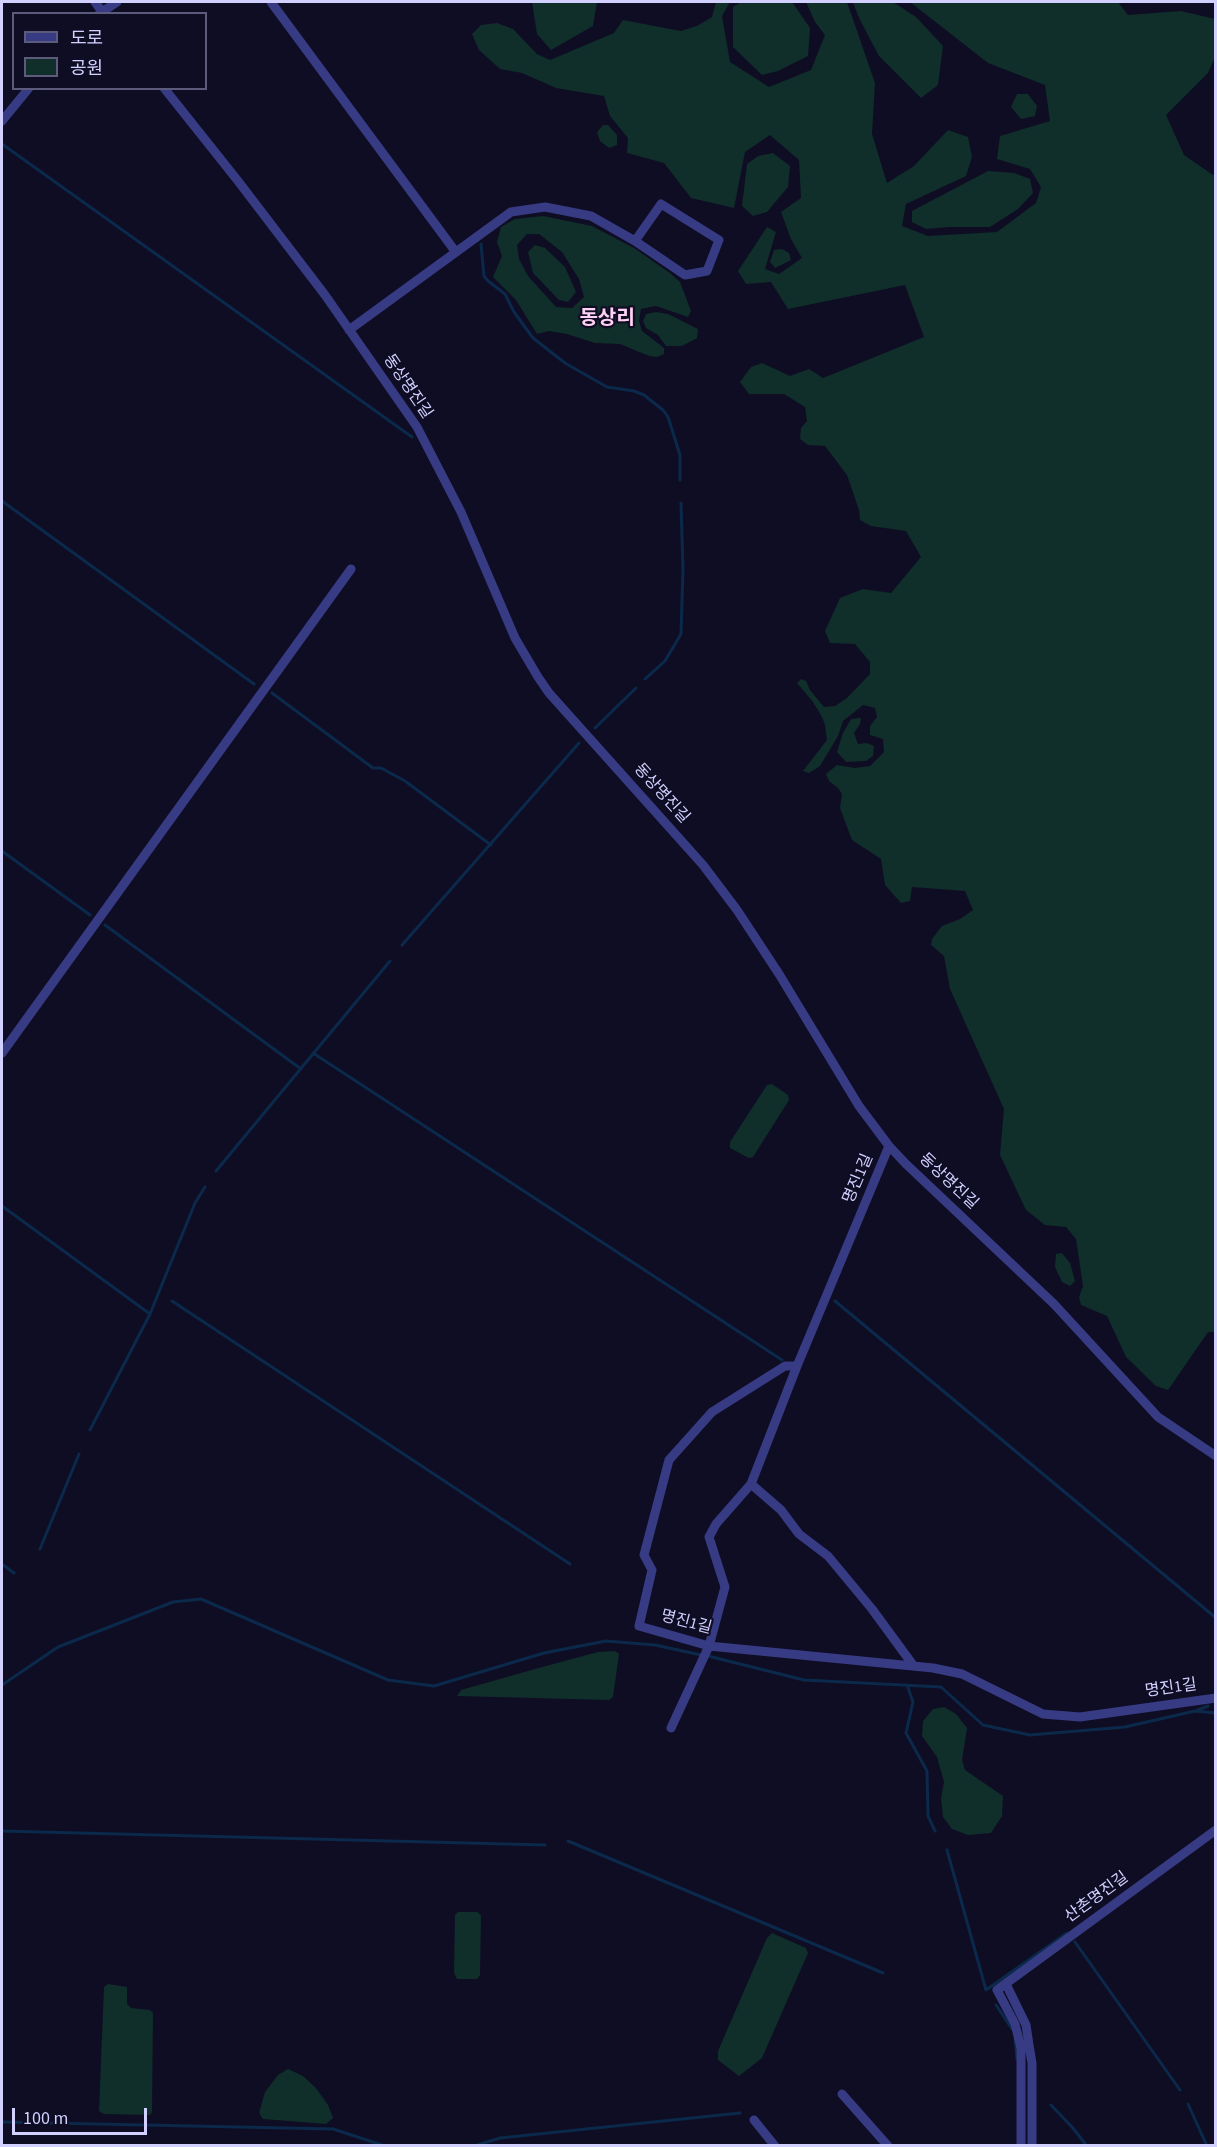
<!DOCTYPE html>
<meta charset="utf-8">
<style>
body{margin:0}
#map{position:relative;width:1217px;height:2147px;overflow:hidden;background:#0f0d24;font-family:"Source Sans 3","Noto Sans KR",sans-serif}
canvas{display:block}
.frame{position:absolute;inset:0;border:3px solid #d2d0ff;pointer-events:none}
.legend{position:absolute;left:12px;top:12px;width:195px;height:78px;box-sizing:border-box;background:#0f0d24;border:2px solid #5d5b7c;margin:0;padding:8px 10px;list-style:none;font-size:18px;color:#d2d0ff}
.legend li{display:flex;align-items:center;gap:12px;height:30px}
.legend b{width:30px;border:2px solid #5d5b7c}
.scale{position:absolute;left:12px;top:2108px;width:135px;height:27px;box-sizing:border-box;border:3px solid #d2d0ff;border-top:0;padding-left:8px;font-size:18px;line-height:21px;white-space:nowrap;color:#d2d0ff;-webkit-text-stroke:4px #0f0d24;paint-order:stroke}
</style>
<div id="map">
<canvas width="1217" height="2147"></canvas>
<div class="frame"></div>
<ul class="legend">
<li><b style="height:8px;background:#373b84"></b>도로</li>
<li><b style="height:16px;background:#102e2a"></b>공원</li>
</ul>
<div class="scale">100 m</div>
</div>
<script>
const context = document.querySelector('canvas').getContext('2d');
context.lineJoin = 'round';
function paint(path, color) {
  context.fillStyle = color;
  context.fill(path, 'evenodd');
}
function toPath(rows) {
  const path = new Path2D();
  for (const r of rows) {
    path.moveTo(r[0], r[1]);
    for (let i = 2; i < r.length; i += 2) path.lineTo(r[i], r[i + 1]);
  }
  return path;
}
function stroke(path, color, width, dash) {
  context.strokeStyle = color;
  context.lineWidth = width;
  context.lineCap = dash ? 'butt' : 'round';
  context.setLineDash(dash || []);
  context.stroke(path);
}
function write(font, color, halo, rows, align = 'center') {
  context.font = font + ' "Source Sans 3","Noto Sans KR",sans-serif';
  context.lineWidth = 4.5;
  context.setLineDash([]);
  context.textBaseline = 'middle';
  context.strokeStyle = halo;
  context.fillStyle = color;
  for (const [text, x, y, turn = 0] of rows) {
    context.save();
    context.translate(x, y);
    context.rotate((+turn || 0) * Math.PI / 180);
    context.textAlign = isNaN(turn) ? turn : align;
    if (halo) context.strokeText(text, 0, 0);
    context.fillText(text, 0, 0);
    context.restore();
  }
}
paint(toPath([
 [532,2,597,2,593,26,551,50,537,34],
 [716,2,730,2,722,16,730,62,769,87,811,70,825,35,815,22,806,2,847,2,875,83,872,134,887,183,914,166,948,130,968,137,972,157,966,176,906,204,902,226,928,236,997,232,1036,203,1041,187,1030,169,997,159,1000,136,1050,121,1045,85,988,63,910,2,1118,2,1128,15,1181,11,1215,19,1215,57,1208,73,1166,115,1184,155,1213,175,1216,172,1216,1332,1208,1332,1168,1390,1156,1386,1126,1357,1107,1316,1081,1305,1079,1297,1083,1286,1076,1239,1066,1227,1045,1225,1026,1210,1000,1155,1004,1109,950,989,944,956,931,945,932,939,942,926,960,919,973,910,965,891,912,887,910,901,901,903,885,885,881,859,852,840,840,808,842,794,838,788,829,781,826,774,837,765,855,768,870,766,884,752,883,739,870,735,870,726,877,717,875,708,863,705,843,721,838,736,820,766,809,773,803,771,827,740,825,725,822,717,813,702,797,683,801,679,806,681,810,690,824,707,835,706,847,698,870,674,870,662,855,644,830,643,825,631,840,598,863,589,891,593,921,557,906,531,871,526,860,520,859,510,847,475,825,446,808,445,800,439,801,428,807,421,805,407,784,394,749,394,740,382,751,367,762,363,790,376,809,369,823,378,924,337,905,285,788,309,771,282,746,284,738,271,767,227,776,232,765,269,779,274,802,258,791,239,781,212,801,198,799,160,770,135,745,152,734,208,691,198,664,163,627,153,628,138,610,116,604,96,556,88,522,73,500,69,479,50,472,34,481,25,497,23,513,29,537,54,550,60,614,33,623,20,681,31,697,26,712,17],
 [741,2,792,2,810,28,808,56,778,71,762,75,733,47,733,7],
 [858,2,893,2,916,17,943,46,938,85,921,98,879,56,860,20,853,3],
 [1017,94,1028,94,1037,106,1035,116,1021,119,1011,107],
 [603,125,608,125,617,135,617,145,609,148,600,141,597,132],
 [773,153,790,166,788,187,767,212,753,216,742,206,747,164,758,156],
 [988,171,1014,173,1030,179,1033,193,1018,209,990,227,948,227,926,229,912,222,912,211],
 [543,216,592,226,634,248,670,273,680,282,691,311,688,317,656,306,641,309,639,321,642,331,664,348,664,354,657,357,649,356,620,344,595,343,567,334,549,331,537,334,516,300,493,277,502,256,497,242,501,227,515,219],
 [527,234,539,234,562,252,579,279,584,297,572,308,556,307,528,276,519,259,517,245],
 [535,245,545,248,565,267,576,292,568,302,559,300,533,273,528,252],
 [782,249,789,253,791,260,775,268,770,262,774,250],
 [656,312,668,314,698,329,697,338,682,346,666,346,658,335,646,328,643,321,646,314],
 [861,718,860,724,854,733,858,744,867,743,874,746,873,756,866,761,846,762,837,752,843,733,851,719],
 [772,1084,788,1095,789,1100,753,1157,749,1158,730,1148,730,1142,767,1085],
 [1062,1253,1070,1263,1075,1281,1070,1286,1062,1282,1055,1267,1056,1254],
 [615,1651,619,1654,613,1697,609,1700,457,1696,461,1690,535,1669,598,1652],
 [944,1707,956,1714,967,1728,962,1760,965,1770,1003,1796,1002,1816,991,1833,968,1835,952,1829,943,1817,941,1798,944,1782,937,1757,922,1736,923,1721,933,1709],
 [458,1912,477,1912,481,1915,480,1975,477,1979,457,1979,454,1973,455,1915],
 [772,1933,806,1948,808,1953,762,2058,739,2076,718,2060,718,2051,767,1938],
 [108,1984,127,1987,127,2004,131,2008,150,2010,153,2013,152,2112,150,2115,104,2114,99,2111,104,1987],
 [288,2069,303,2076,316,2088,328,2105,333,2118,326,2124,263,2119,259,2113,265,2092,278,2075]
]), '#102e2a');
stroke(toPath([
 [2,144,412,437],
 [481,244,484,276,488,281,505,294,514,312,533,338,565,363,607,387,634,391,644,395,663,410,668,417,680,455,680,480],
 [2,501,254,684],
 [645,679,665,661,681,634,683,569,681,503],
 [272,693,373,768,381,768,405,781,491,845],
 [595,728,636,688],
 [2,851,90,915],
 [105,925,301,1069],
 [402,945,579,743],
 [313,1053,782,1360],
 [216,1171,390,961],
 [2,1206,150,1314],
 [172,1301,570,1564],
 [835,1301,1216,1618],
 [90,1430,150,1314,195,1203,205,1187],
 [40,1549,79,1454],
 [2,1564,14,1573],
 [708,1656,804,1680,941,1687,983,1725,1030,1735,1125,1727,1195,1711,1216,1713],
 [2,1685,58,1647,173,1602,201,1599,388,1680,434,1686,544,1653,606,1641,655,1645,701,1655],
 [907,1685,913,1702,906,1733,927,1771,928,1816,935,1831],
 [1198,1710,1208,1706],
 [2,1831,545,1845],
 [568,1841,883,1973],
 [947,1850,986,1990,1067,1933],
 [1075,1942,1180,2090],
 [996,2005,1012,2029],
 [1015,2039,1017,2059],
 [1188,2104,1207,2146],
 [1051,2105,1072,2127,1087,2146],
 [2,2122,333,2129,385,2146],
 [474,2146,500,2138,740,2113]
]), '#0b294a', 3);
stroke(toPath([
 [95,2,104,14],
 [271,2,455,251],
 [99,14,117,2],
 [164,88,238,181,325,295,417,427,461,512,515,638,538,677,549,693,703,865,737,910,779,974,859,1106,889,1146,906,1164,1054,1304,1158,1417,1216,1456],
 [2,121,29,88],
 [349,330,511,212,545,207,591,216,635,241,685,275,707,271,719,240,661,204,635,241],
 [2,1053,351,569],
 [889,1146,797,1366,785,1366,712,1412,669,1460,644,1555,652,1570,639,1626,709,1646,933,1668,962,1674,1043,1714,1080,1717,1216,1698],
 [751,1484,781,1510,799,1534,828,1556,872,1609,913,1665],
 [671,1728,709,1646,725,1587,709,1537,716,1524,751,1484,797,1366],
 [1006,1984,1026,2025,1029,2045,1032,2063,1032,2146],
 [842,2094,888,2146],
 [754,2120,775,2146],
 [1021,2146,1021,2048,1015,2024,997,1990,1216,1830]
]), '#373b84', 9);
write('16px', '#d2d0ff', '#0f0d24', [
 ["동상명진길",407,387,56],
 ["동상명진길",661,794,48],
 ["명진1길",859,1179,-67],
 ["동상명진길",948,1182,43],
 ["명진1길",686,1623,15],
 ["명진1길",1171,1689,-8],
 ["산촌명진길",1097,1898,-36]
]);
write('bold 20px', '#ffd2f3', '#0f0d24', [
 ["동상리",607,320]
]);
</script>
